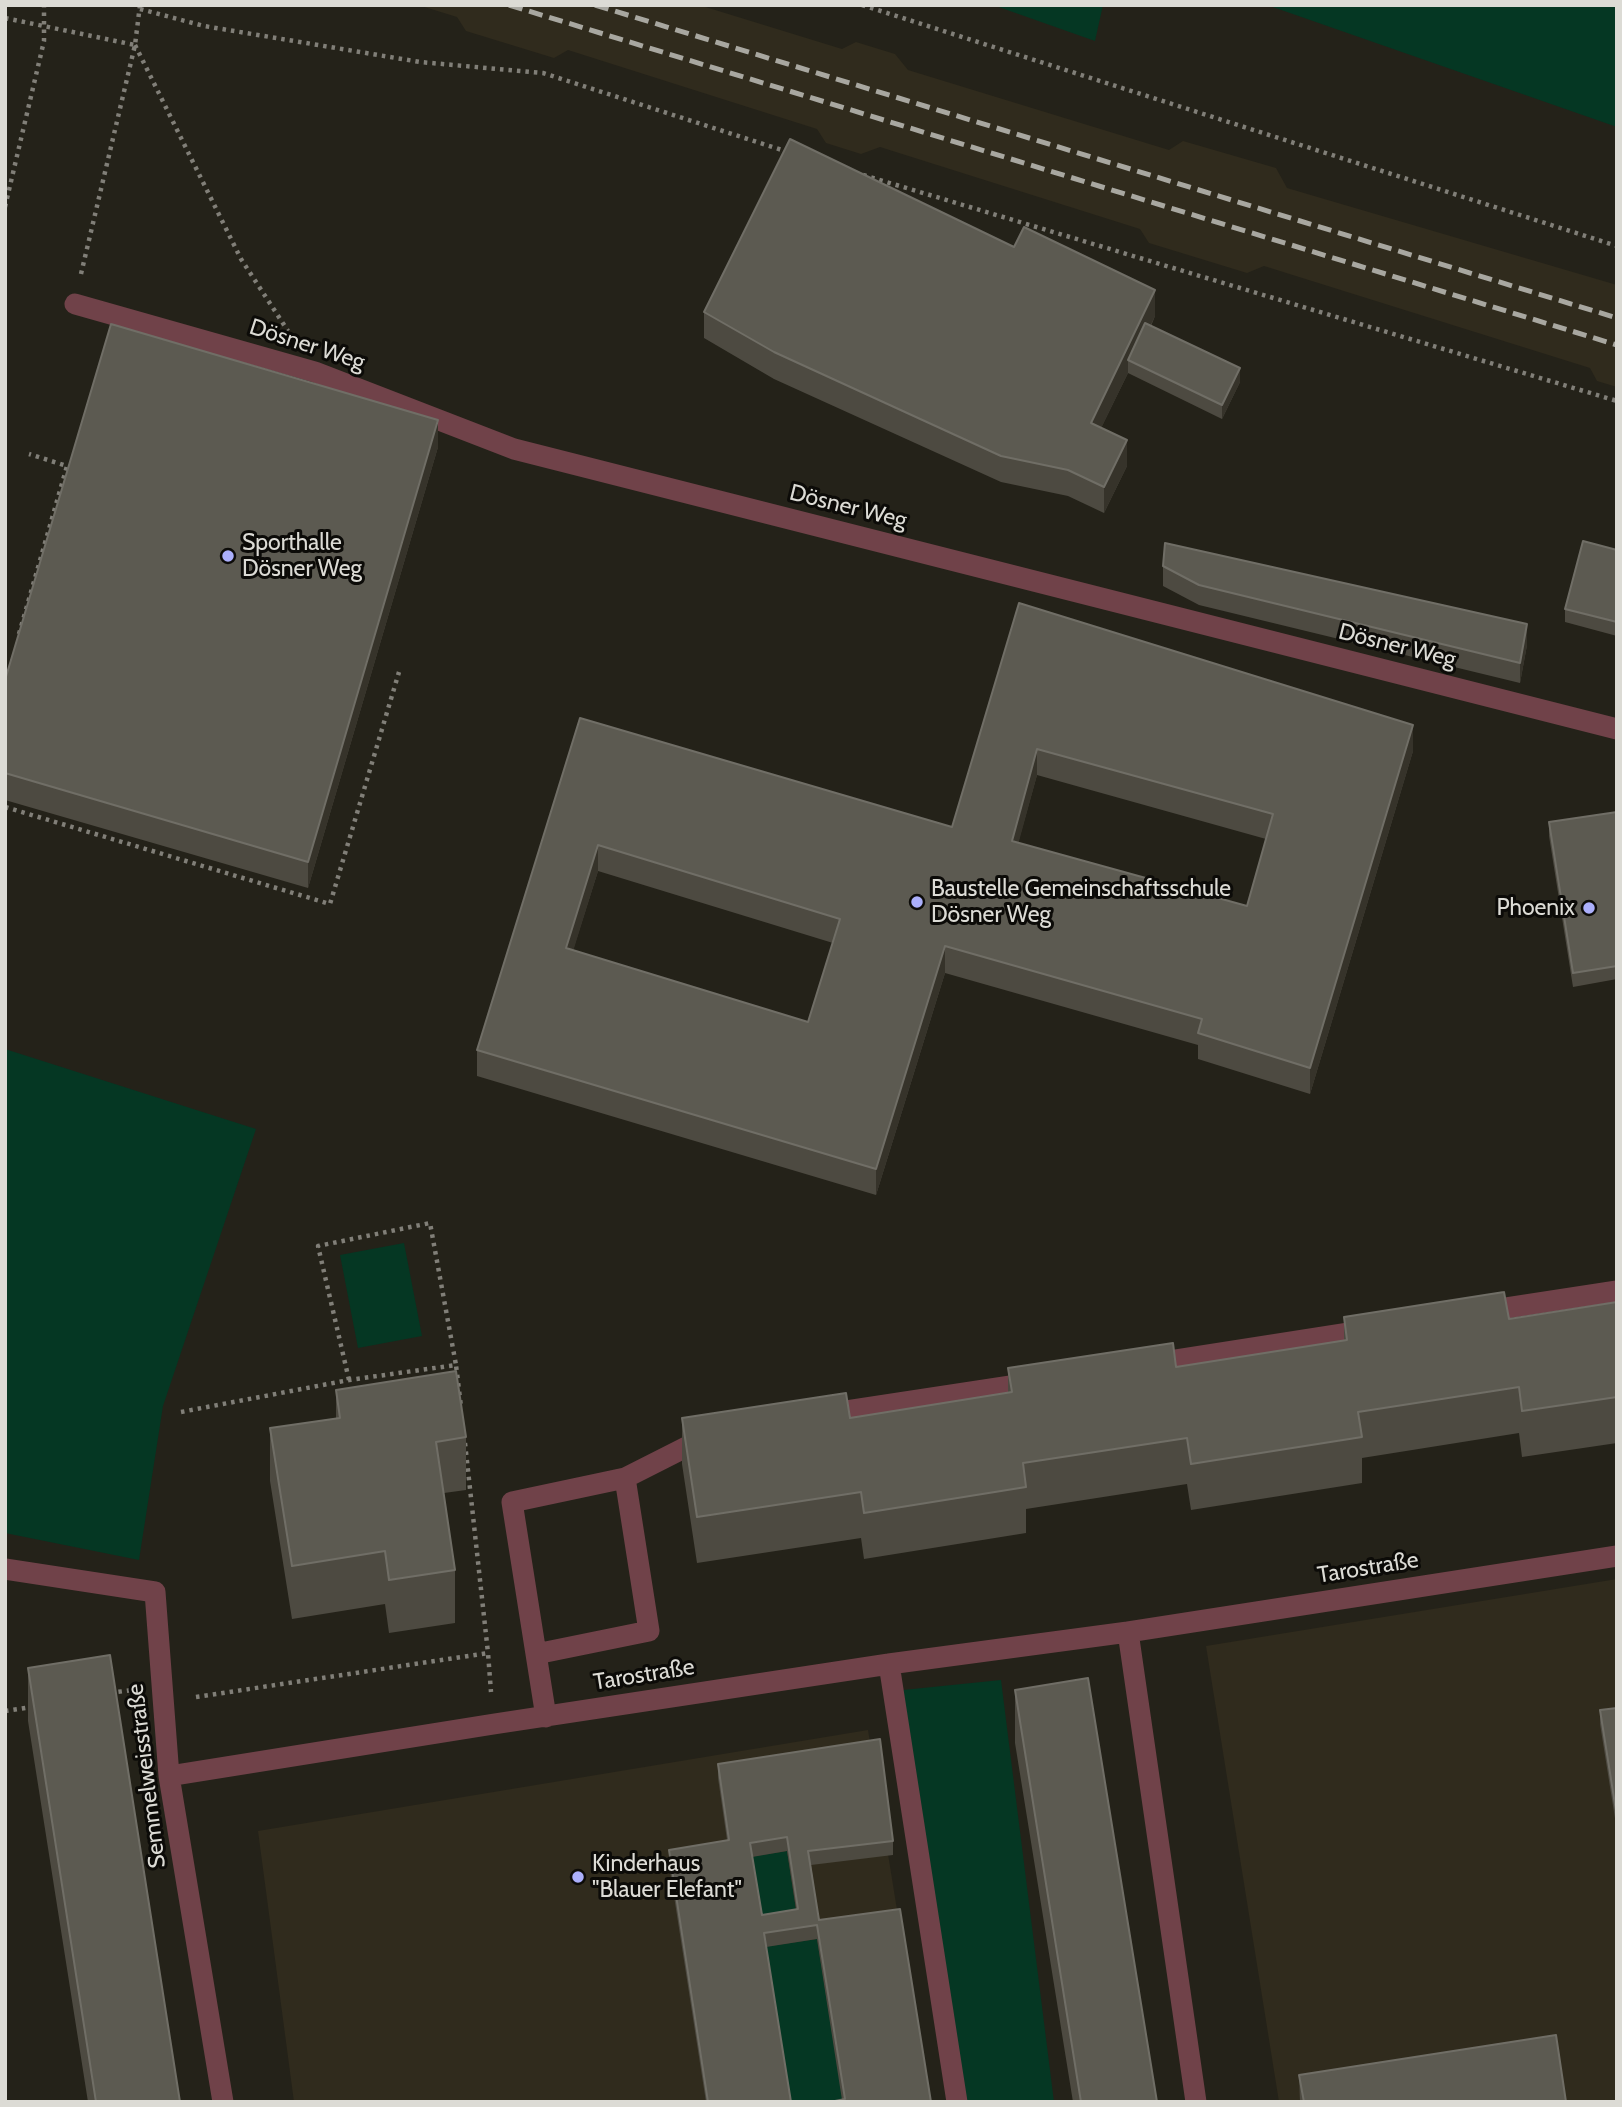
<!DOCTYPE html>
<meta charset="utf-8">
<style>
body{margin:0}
#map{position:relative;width:1622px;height:2107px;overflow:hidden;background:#242219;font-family:Cabin,sans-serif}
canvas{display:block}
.frame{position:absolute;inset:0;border:7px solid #dcdbd5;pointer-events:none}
</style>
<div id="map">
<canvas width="1622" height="2107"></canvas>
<div class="frame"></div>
</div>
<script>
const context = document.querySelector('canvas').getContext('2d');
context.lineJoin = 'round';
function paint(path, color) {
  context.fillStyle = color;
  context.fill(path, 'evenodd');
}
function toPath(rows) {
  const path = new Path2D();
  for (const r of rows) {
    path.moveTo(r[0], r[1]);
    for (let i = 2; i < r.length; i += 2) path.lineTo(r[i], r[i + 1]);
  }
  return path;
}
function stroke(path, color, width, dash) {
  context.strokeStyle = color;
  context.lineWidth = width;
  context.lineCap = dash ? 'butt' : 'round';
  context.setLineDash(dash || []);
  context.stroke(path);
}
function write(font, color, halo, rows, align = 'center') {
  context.font = font + ' Cabin,sans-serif';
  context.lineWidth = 6;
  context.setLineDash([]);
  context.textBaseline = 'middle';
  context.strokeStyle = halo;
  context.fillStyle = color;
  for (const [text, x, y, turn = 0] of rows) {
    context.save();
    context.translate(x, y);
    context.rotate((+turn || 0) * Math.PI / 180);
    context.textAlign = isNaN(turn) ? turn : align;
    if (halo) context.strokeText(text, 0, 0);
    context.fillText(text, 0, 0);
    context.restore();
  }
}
paint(toPath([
 [418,5,699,5,842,49,856,42,895,54,908,70,1169,150,1183,141,1276,168,1287,188,1617,285,1617,387,1597,381,1590,368,1264,266,1247,273,1149,243,1140,229,880,147,861,154,826,143,817,129,568,50,554,58,466,31,457,17],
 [1617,1579,1617,2102,1279,2102,1206,1646],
 [868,1730,928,2102,294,2102,258,1831]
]), '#302b1d');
paint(toPath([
 [993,5,1103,5,1095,41],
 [1267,5,1617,5,1617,127],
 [5,1049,256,1129,163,1406,139,1560,5,1533],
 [404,1243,422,1336,358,1348,340,1255],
 [1001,1680,1054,2102,964,2102,903,1690],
 [787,1851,798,1923,762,1929,750,1857],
 [817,1939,843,2102,789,2102,764,1947]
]), '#053723');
stroke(toPath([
 [862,5,1617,246],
 [140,9,204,26,420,62,543,73,788,152],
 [5,18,135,45],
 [135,45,241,259,288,331],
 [863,175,1617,401],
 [5,207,44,41,44,5],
 [81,274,135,45,140,5],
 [19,634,67,466,29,454],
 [5,807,330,904,399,672],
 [349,1380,318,1246,430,1223,456,1365],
 [181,1412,349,1380,456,1365,461,1407],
 [465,1443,488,1653],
 [110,1693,132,1690],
 [196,1697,488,1653,491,1692],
 [5,1711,32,1707]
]), '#817f78', 4.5, [3.5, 5]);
stroke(toPath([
 [75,304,315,372,514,449,1617,729],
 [1480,1312,1617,1291],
 [1149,1364,1373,1329],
 [820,1415,1037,1382],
 [5,1569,155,1592,169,1776,223,2102],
 [1128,1632,1196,2102],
 [536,1654,649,1631,625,1478],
 [889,1664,957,2102],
 [546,1717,512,1502,625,1478,706,1437],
 [169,1776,494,1724,889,1664,1128,1632,1617,1556]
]), '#704249', 21);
stroke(toPath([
 [509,5,1617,345],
 [595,5,1617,318]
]), '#a8a7a0', 5, [14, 7]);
paint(toPath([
 [704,312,1155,316,1151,326,1240,382,1222,419,1128,373,1101,428,1127,466,1104,513,1068,496,1001,482,774,379,704,338],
 [438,447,308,888,5,800,5,680],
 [1617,550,1617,636,1565,622,1565,609],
 [1163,566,1527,645,1520,683,1199,605,1163,586],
 [1019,603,1413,751,1310,1094,1198,1059,1198,1045,945,973,876,1195,477,1076,477,1050,580,718,952,827],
 [1037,775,1266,839,1247,906,1018,843],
 [598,871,833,943,808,1022,573,950],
 [1617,812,1617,979,1573,987,1549,836,1549,822],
 [1617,1302,1617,1443,1522,1457,1519,1433,1362,1458,1362,1483,1191,1510,1187,1484,1026,1509,1026,1533,864,1559,861,1538,697,1563,682,1464,682,1418,850,1418,1008,1393,1008,1368,1176,1367,1344,1341,1344,1317,1509,1319],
 [336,1390,466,1437,466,1490,444,1493,455,1570,455,1623,389,1633,385,1604,292,1619,270,1481,270,1428,336,1418],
 [28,1668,180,2102,88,2102,28,1721],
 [1015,1690,1157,2102,1073,2102,1015,1743],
 [1617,1708,1617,1831,1600,1724,1600,1710],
 [718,1764,893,1841,893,1855,811,1865,819,1920,931,2102,842,2100,817,1939,766,1947,791,2102,706,2102,669,1864,669,1850,727,1840,718,1778],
 [787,1851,796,1909,762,1915,752,1857],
 [1299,2075,1566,2102,1300,2102]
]), '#4d4a41');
paint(toPath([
 [1155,290,1155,316,1133,362,1128,360,1128,373,1091,449,1091,423],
 [1240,368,1240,382,1222,419,1222,405],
 [438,420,438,447,308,888,308,862],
 [1127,440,1127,466,1104,513,1104,487],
 [1527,624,1527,645,1520,683,1520,663],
 [1413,725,1413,751,1310,1094,1310,1068],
 [1037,749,1037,775,1012,867,1012,841],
 [598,845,598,871,566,974,566,948],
 [945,946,945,973,876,1195,876,1169]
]), '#36332a');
const building = toPath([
 [790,139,1014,247,1024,227,1155,290,1091,423,1127,440,1104,487,1068,470,1001,456,774,352,704,312,790,139],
 [1145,323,1240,368,1222,405,1128,360,1145,323],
 [111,324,438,420,308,862,5,773,5,680,111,324],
 [1583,541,1617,550,1617,622,1565,609,1583,541],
 [1165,543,1527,624,1520,663,1199,585,1163,566,1165,543],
 [1019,603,1413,725,1310,1068,1198,1033,1202,1019,945,946,876,1169,477,1050,580,718,952,827,1019,603],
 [1037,749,1273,814,1247,906,1012,841,1037,749],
 [598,845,840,919,808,1022,566,948,598,845],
 [1617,812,1617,966,1573,973,1549,822,1617,812],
 [1504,1292,1509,1319,1617,1302,1617,1397,1522,1411,1519,1387,1358,1412,1362,1437,1191,1464,1187,1438,1023,1463,1026,1487,864,1513,861,1492,697,1517,682,1418,846,1393,850,1418,1012,1392,1008,1368,1173,1343,1176,1367,1347,1340,1344,1317,1504,1292],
 [456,1371,466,1437,436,1442,455,1570,389,1580,385,1551,292,1566,270,1428,340,1418,336,1390,456,1371],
 [110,1655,180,2102,96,2102,28,1668,110,1655],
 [1088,1678,1157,2102,1081,2102,1015,1690,1088,1678],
 [1617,1708,1617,1817,1600,1710,1617,1708],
 [880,1739,893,1841,808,1851,819,1920,900,1909,931,2102,830,2102,845,2099,817,1925,764,1933,791,2102,708,2102,669,1850,729,1840,718,1764,880,1739],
 [787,1837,798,1909,762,1915,750,1843,787,1837],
 [1556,2035,1566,2102,1304,2102,1299,2075,1556,2035]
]);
paint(building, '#5c5a51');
stroke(building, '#706e66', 2);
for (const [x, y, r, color] of [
 [228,556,7,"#abaffb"],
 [917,902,7,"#abaffb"],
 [1589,908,7,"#abaffb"],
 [578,1877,7,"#abaffb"]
]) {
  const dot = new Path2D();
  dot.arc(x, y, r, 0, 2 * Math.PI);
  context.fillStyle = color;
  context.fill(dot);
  stroke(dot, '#0c0b08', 2.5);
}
write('23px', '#dcdbd5', '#0c0b08', [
 ["Dösner Weg",307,345,18],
 ["Dösner Weg",848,507,14],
 ["Dösner Weg",1397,646,14],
 ["Tarostraße",1368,1568,-9],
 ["Tarostraße",644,1675,-9],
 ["Semmelweisstraße",147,1776,-97]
]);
write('23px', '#dcdbd5', '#0c0b08', [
 ["Sporthalle",242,543],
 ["Dösner Weg",242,569],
 ["Baustelle Gemeinschaftsschule",931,889],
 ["Dösner Weg",931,915],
 ["Phoenix",1575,908,"right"],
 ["Kinderhaus",592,1864],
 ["\"Blauer Elefant\"",592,1890]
], 'left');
</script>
